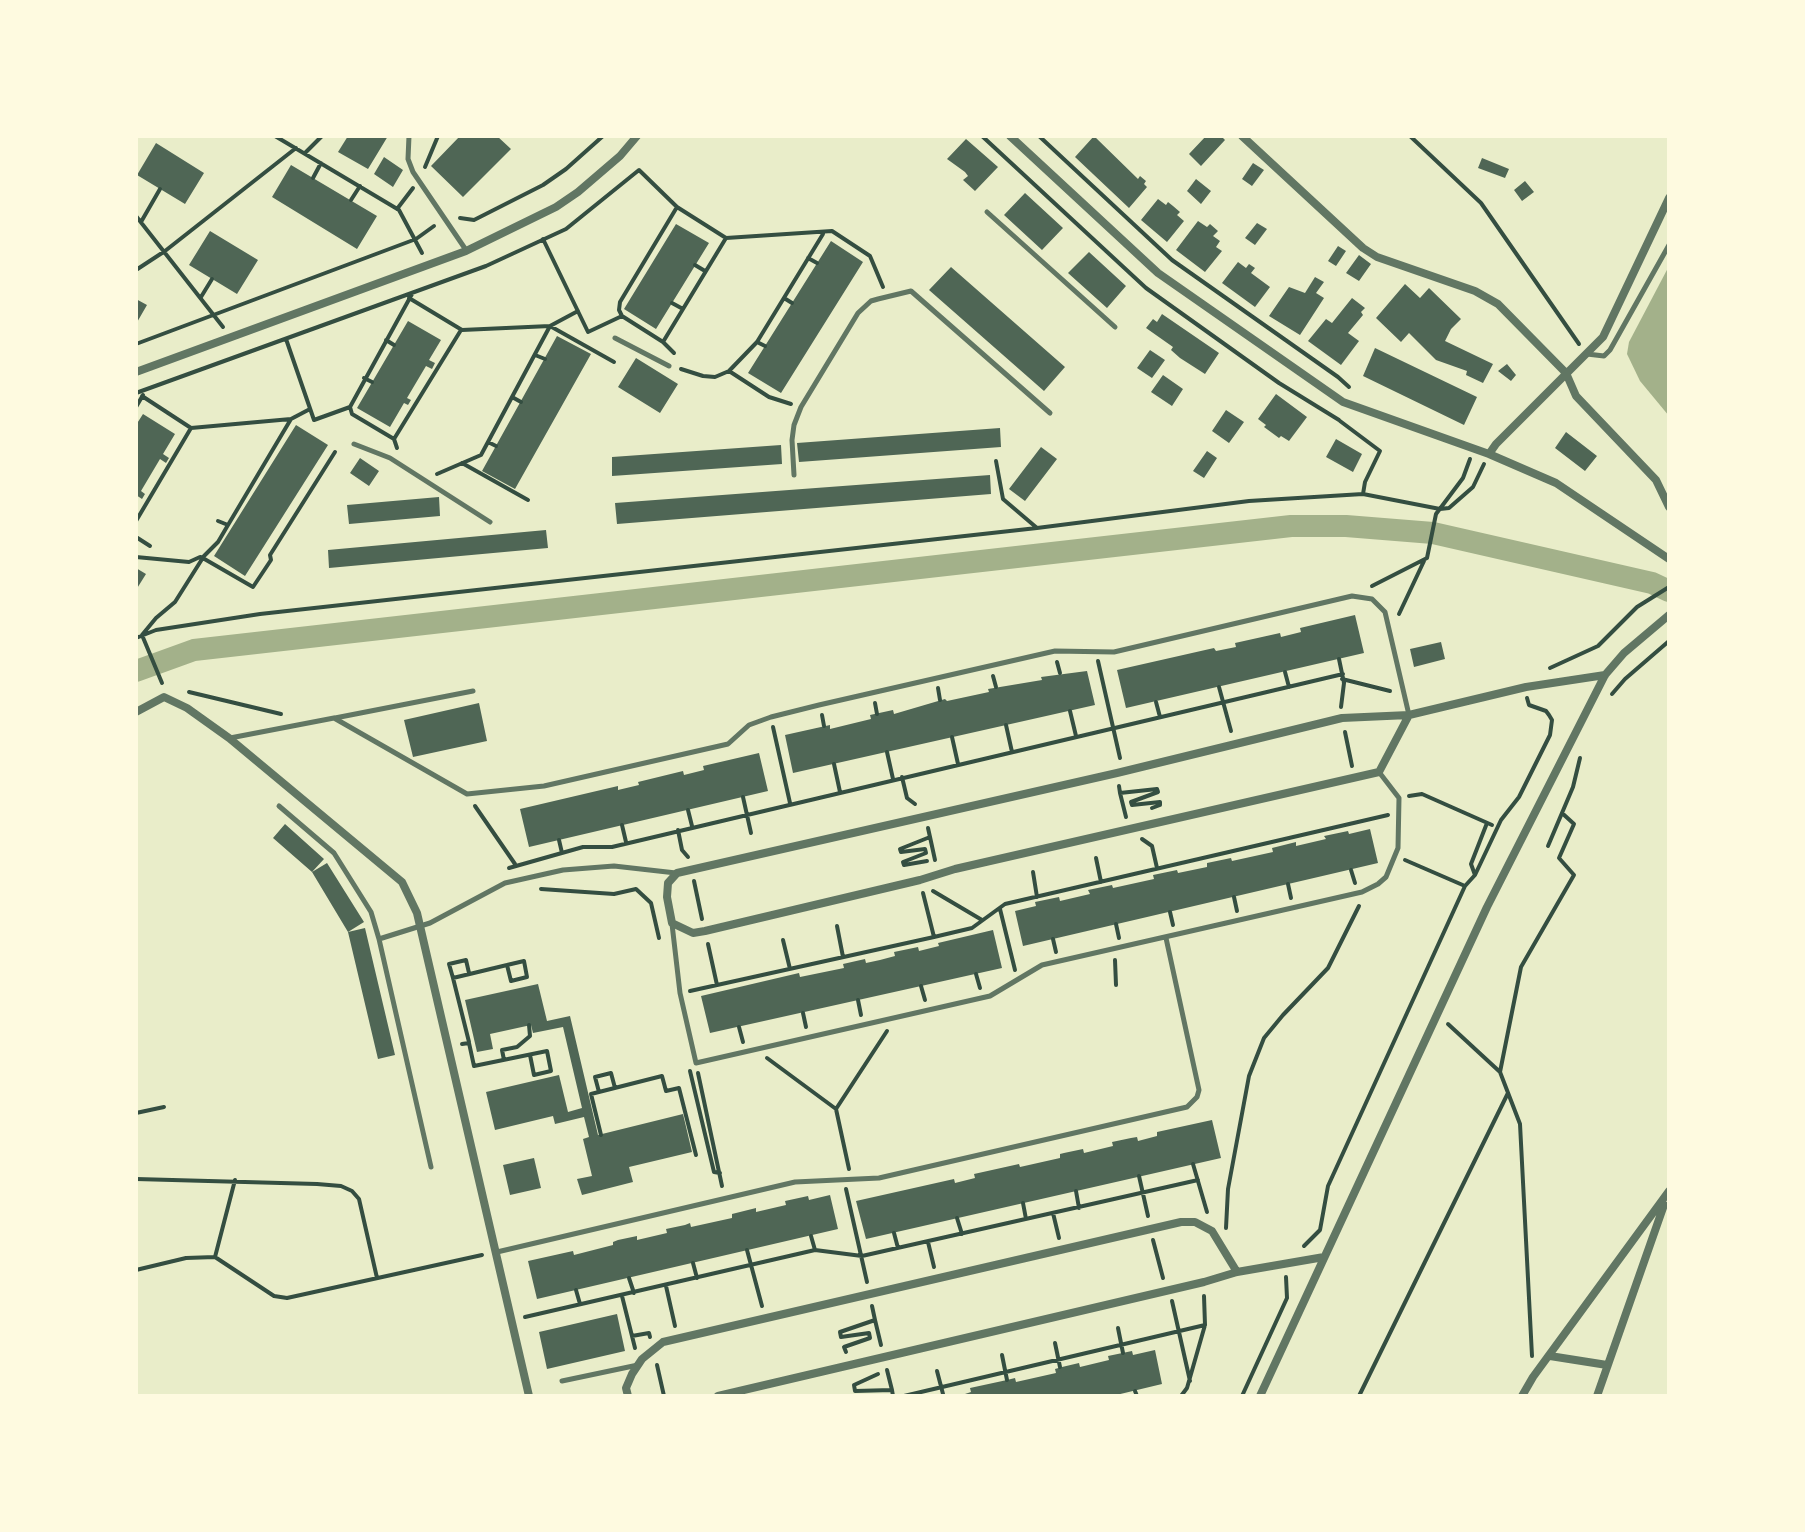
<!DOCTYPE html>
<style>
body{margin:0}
#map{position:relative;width:1805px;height:1532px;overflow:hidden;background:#e9edc9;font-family:"Fira Sans",sans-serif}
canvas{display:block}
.frame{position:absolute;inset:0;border:138px solid #fefae0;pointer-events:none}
</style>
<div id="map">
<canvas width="1805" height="1532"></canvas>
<div class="frame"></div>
</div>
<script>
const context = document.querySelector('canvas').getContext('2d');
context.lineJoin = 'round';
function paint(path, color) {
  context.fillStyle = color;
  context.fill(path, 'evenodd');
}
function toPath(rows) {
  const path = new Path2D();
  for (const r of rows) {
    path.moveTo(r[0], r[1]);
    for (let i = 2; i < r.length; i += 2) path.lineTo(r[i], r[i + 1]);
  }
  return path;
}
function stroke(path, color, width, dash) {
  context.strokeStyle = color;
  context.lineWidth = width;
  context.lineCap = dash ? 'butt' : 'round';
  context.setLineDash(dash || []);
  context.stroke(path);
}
paint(toPath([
 [1669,266,1669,416,1640,381,1627,354,1629,342]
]), '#a3b18a');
stroke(toPath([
 [136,671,194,650,1291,526,1346,526,1433,533,1652,583,1669,591]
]), '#a3b18a', 22);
paint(toPath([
 [348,136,388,136,368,169,338,152],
 [460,136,497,136,511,149,463,197,431,166],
 [1094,136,1138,179,1140,176,1146,181,1144,184,1147,187,1129,208,1075,157],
 [1206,136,1221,136,1225,140,1201,166,1189,154],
 [966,139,998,167,975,191,963,180,968,176,965,172,947,159],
 [156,143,204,173,185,204,137,175],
 [384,157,403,170,393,187,374,174],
 [1482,158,1509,169,1505,178,1478,168],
 [1253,163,1264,170,1252,186,1242,179],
 [291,165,377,216,357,249,272,197],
 [1196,179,1211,191,1201,204,1187,191],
 [1525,181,1534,192,1522,201,1514,190],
 [1025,193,1063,228,1042,250,1004,215],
 [1158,199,1166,205,1168,202,1173,206,1180,212,1177,215,1184,221,1167,242,1141,220],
 [1198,221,1207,227,1210,224,1218,231,1213,236,1220,241,1216,247,1222,251,1205,272,1176,250],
 [1257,223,1267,229,1255,245,1245,238],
 [676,224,709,243,656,329,624,309],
 [210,231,258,260,237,294,189,265],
 [831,241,863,262,781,393,748,373],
 [1338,246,1346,251,1336,266,1328,261],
 [1089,252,1126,286,1107,308,1068,273],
 [1359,255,1371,264,1359,281,1346,273],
 [1238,262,1246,268,1249,264,1255,268,1251,273,1270,287,1255,307,1222,283],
 [951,267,1065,367,1044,391,929,290],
 [1315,277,1324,282,1316,293,1324,298,1300,335,1269,316,1289,287,1305,293],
 [1405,284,1420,298,1429,288,1461,319,1451,329,1445,341,1493,364,1483,383,1466,375,1467,371,1436,360,1409,333,1401,342,1376,318],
 [1352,298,1365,308,1361,312,1363,315,1348,333,1359,341,1341,365,1308,341,1326,319,1332,323],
 [136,299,147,305,136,324],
 [1162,314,1219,353,1205,374,1180,358,1171,350,1173,347,1146,328,1153,319,1157,322],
 [408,321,441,340,429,360,435,363,432,369,426,366,407,398,411,400,408,405,404,403,390,427,357,408],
 [557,336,591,354,515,489,482,471],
 [1375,348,1477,397,1464,425,1363,376],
 [1150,350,1165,360,1152,378,1137,368],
 [636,358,678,384,660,413,618,387],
 [1507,364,1516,375,1511,381,1498,371],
 [1163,375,1183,389,1172,406,1151,392],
 [1276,394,1307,417,1289,441,1281,436,1279,438,1264,427,1266,425,1258,419],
 [1226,410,1244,422,1229,443,1212,431],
 [143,414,175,434,163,454,169,458,166,463,160,459,141,491,145,494,142,499,136,495,136,425],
 [296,425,328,445,245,576,214,556],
 [1000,428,1001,447,799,462,797,443],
 [1566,432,1597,456,1585,471,1555,448],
 [1336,439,1362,454,1353,472,1326,457],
 [781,445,782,464,612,476,612,457],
 [1041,447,1057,459,1025,501,1009,489],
 [1207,451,1217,458,1204,478,1193,471],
 [360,458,379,471,369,486,350,473],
 [990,475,991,494,617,524,615,503],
 [439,497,440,516,349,524,347,505],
 [546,530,548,548,329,568,328,550],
 [136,568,146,574,136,590],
 [1355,615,1364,653,1126,708,1117,670,1214,648,1216,651,1236,647,1235,643,1280,633,1281,637,1301,632,1300,628],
 [1441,642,1445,659,1414,667,1410,649],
 [1087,671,1095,705,793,773,785,735,830,725,830,729,871,719,870,715,893,710,894,714,945,699,947,701,989,692,988,689,1042,680,1041,677],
 [479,703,487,741,413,757,404,720],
 [759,753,768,791,529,847,520,809,618,786,618,790,639,785,638,782,683,771,684,775,704,770,703,766],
 [285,824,324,859,312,872,327,863,364,922,348,932,365,928,395,1055,378,1059,348,932,312,872,273,838],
 [1370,829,1378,863,1023,946,1015,911,1036,906,1035,902,1059,897,1060,901,1090,894,1088,890,1112,885,1113,888,1154,879,1153,875,1177,870,1178,873,1207,867,1207,863,1231,858,1232,861,1273,852,1272,848,1296,842,1296,846,1326,839,1324,836,1348,831,1349,834],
 [993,930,1002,968,710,1033,701,996,799,973,800,977,844,968,843,964,865,959,866,963,880,960,895,956,894,952,918,947,919,951,939,946,938,943],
 [538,984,547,1021,570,1016,598,1135,683,1114,692,1152,629,1167,633,1182,582,1195,577,1179,592,1176,583,1139,589,1137,584,1117,555,1124,553,1116,495,1130,486,1092,559,1075,568,1112,582,1108,563,1027,533,1033,531,1025,490,1034,493,1049,477,1052,465,1000],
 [1212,1120,1221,1158,866,1239,856,1201,954,1179,955,1183,975,1178,974,1174,1019,1164,1020,1167,1060,1158,1060,1154,1064,1153,1083,1149,1084,1153,1113,1146,1112,1142,1131,1138,1137,1137,1138,1141,1157,1136,1157,1132],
 [534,1158,541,1188,510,1195,503,1165],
 [830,1195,838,1229,537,1299,528,1261,573,1251,574,1255,613,1245,613,1242,618,1240,637,1236,637,1240,667,1233,666,1229,685,1225,690,1223,691,1227,732,1218,732,1214,756,1208,756,1212,786,1205,785,1201,808,1196,809,1200],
 [617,1314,625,1351,547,1369,539,1332],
 [1155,1350,1162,1384,1112,1396,959,1396,971,1392,970,1388,1007,1380,1015,1378,1016,1382,1056,1373,1055,1369,1062,1367,1079,1363,1080,1367,1109,1360,1108,1356,1132,1351,1133,1355]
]), '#4f6655');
stroke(toPath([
 [275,136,399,210,422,253],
 [982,136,1146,288,1279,383,1339,420],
 [1039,136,1172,260,1338,377,1349,387],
 [1410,136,1481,203,1579,344],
 [305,153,322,136],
 [425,167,438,136],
 [313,178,321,163],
 [351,200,360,186],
 [397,209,413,188],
 [136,216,223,327],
 [460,218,474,220,543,185,566,169,603,136],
 [141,222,160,189],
 [543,239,588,332,622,316],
 [808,258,817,263],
 [695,265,705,271],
 [136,270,165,251,296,148],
 [201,297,212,279],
 [409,298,462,330,550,326,614,362],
 [784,298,792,303],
 [672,303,683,309],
 [286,339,314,420,350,407],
 [386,340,394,345],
 [663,342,726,238,832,231,870,256,883,287],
 [757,342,765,346],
 [136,344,416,239,434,226],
 [674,353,663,342,622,316,619,310,620,302,677,207],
 [535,355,545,359],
 [681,369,703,376,715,377,729,371,757,342,823,234],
 [729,371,769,397,791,404],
 [364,378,372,382],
 [136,393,486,266,566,229,639,170,677,207,726,238],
 [512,397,521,402],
 [136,407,143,395],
 [1340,421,1380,451,1365,482,1363,494],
 [191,428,291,419,310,409],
 [394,439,461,330],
 [488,442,496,446],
 [397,448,394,439,352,414,350,407,412,294],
 [996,461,1003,499,1037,528],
 [462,463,528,500],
 [437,474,481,455,550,326,578,311],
 [136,521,191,428,142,396],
 [228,525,291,419],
 [136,537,150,546],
 [136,557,189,562,200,557],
 [201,557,253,587,271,560,270,555,335,452],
 [1372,586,1427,558,1436,514,1463,478,1470,459],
 [1399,614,1424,561],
 [136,638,156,630,260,614,1037,528,1249,501,1363,494,1440,509,1449,508,1473,487,1484,464],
 [1339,659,1344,683,1341,707],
 [1098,661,1120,758],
 [1057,662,1060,673],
 [1550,668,1598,646,1637,607,1669,587],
 [1285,672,1289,687],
 [993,676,996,687],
 [1342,679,1390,691],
 [162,683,142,635,156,618,175,602,204,556,218,542,228,525,218,521],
 [1219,687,1231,731],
 [938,688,940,700],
 [189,692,281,714],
 [1612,694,1625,679,1669,641],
 [1156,702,1160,717],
 [875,703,877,714],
 [1070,711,1076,736],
 [822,715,824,726],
 [1006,725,1012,752],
 [773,727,790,803],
 [1345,732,1352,766],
 [952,737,958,764],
 [887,752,893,779],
 [834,764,840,792],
 [902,777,907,798,915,804],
 [1119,786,1120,793,1157,789,1158,792,1131,802,1132,805,1160,802,1160,805,1152,808],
 [1120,793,1126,817],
 [1409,796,1422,794,1492,825],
 [743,797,751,833],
 [475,806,515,864],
 [688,810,692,826],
 [622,825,626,842],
 [678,830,682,850,688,857],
 [930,837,935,860],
 [1142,839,1152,846,1157,868],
 [559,840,562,853],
 [1548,846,1573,787,1580,758],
 [1096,858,1101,882],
 [1405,860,1465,886],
 [927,861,904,865,903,862,926,853,925,849,901,852,900,849,930,837,928,828],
 [509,868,583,847,612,847,1343,674],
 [1351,870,1355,883],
 [1033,872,1037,897],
 [1475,875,1471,864,1487,823],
 [694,881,702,919],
 [1288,884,1291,898],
 [541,889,614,894,636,889,651,903,659,938],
 [933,891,982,920],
 [923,893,934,937],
 [1234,897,1237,911],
 [1000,909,1015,970],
 [1170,912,1173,925],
 [1116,924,1119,938],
 [837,926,843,957],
 [1053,939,1056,952],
 [783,940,790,969],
 [708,944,717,985],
 [1115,960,1116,985],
 [469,973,466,960,449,964,453,978,507,965,524,961,527,977,511,981,507,965],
 [976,974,980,988],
 [453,978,469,1042],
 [921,986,925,1000],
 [690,991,934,937,972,928,1005,904,1388,815],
 [858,1000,861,1015],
 [803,1013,806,1027],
 [1448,1024,1500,1072,1520,1124,1532,1356],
 [739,1027,743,1042],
 [462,1044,469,1043,474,1066,547,1051,551,1071,534,1075,530,1055],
 [767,1058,836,1109,849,1169],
 [504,1060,502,1050,517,1047,530,1036,529,1025],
 [690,1071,714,1172,720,1173],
 [1500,1072,1521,967,1574,875,1559,858,1574,824,1562,813],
 [698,1073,722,1186],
 [599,1092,595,1077,611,1073,615,1088],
 [836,1109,887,1031],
 [136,1113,164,1107],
 [601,1135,591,1094,662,1076,666,1091,679,1088,696,1155],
 [1193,1164,1207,1212],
 [1139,1176,1148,1216],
 [136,1179,317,1184,341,1186,352,1191,359,1199,377,1278],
 [846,1189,867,1282],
 [1076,1191,1079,1208],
 [1023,1203,1026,1219],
 [1053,1213,1059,1238],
 [957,1218,962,1234],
 [1226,1228,1228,1189,1249,1076,1264,1038,1283,1015,1328,968,1359,906],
 [894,1233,898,1248],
 [811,1236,815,1250],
 [1153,1240,1163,1278],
 [928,1242,934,1267],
 [1304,1246,1320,1230,1328,1186,1465,886,1475,875,1501,820,1519,797,1550,735,1552,720,1549,715,1546,711,1529,705,1527,698],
 [747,1250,762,1306],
 [215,1257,235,1180],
 [693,1263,697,1278],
 [136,1270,186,1258,215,1257,274,1296,287,1298,482,1255],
 [629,1278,634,1293],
 [666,1286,675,1326],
 [576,1290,580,1304],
 [622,1296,635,1348],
 [1172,1301,1190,1381],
 [525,1317,815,1250,862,1256,1198,1180],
 [875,1320,881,1345],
 [1118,1328,1123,1353],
 [632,1336,649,1333,650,1337],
 [1055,1343,1060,1367],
 [846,1352,844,1347,870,1338,869,1333,841,1337,840,1332,875,1320,872,1306],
 [1002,1355,1007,1380],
 [657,1365,664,1396],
 [887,1370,892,1390],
 [937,1371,943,1394],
 [878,1374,854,1385,855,1391,892,1390,893,1396],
 [1135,1391,1137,1396],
 [904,1396,1205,1325],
 [1181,1396,1187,1388,1205,1325,1204,1296],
 [1242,1396,1287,1298,1286,1277],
 [1359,1396,1508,1093]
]), '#344e41', 4);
stroke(toPath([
 [409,136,408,159,413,172,466,250],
 [987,212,1115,327],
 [615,338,669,366],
 [1587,354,1604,356,1610,350,1669,245],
 [354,444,390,458,490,522],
 [794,475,792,440,794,425,801,407,858,313,871,301,878,299,911,291,1050,413],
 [335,718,473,691],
 [230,738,334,718,467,794,544,786,728,744,749,725,771,717,819,705,1055,651,1114,652,1352,596,1372,599,1385,612,1409,715],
 [279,806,334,853,371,912,379,939],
 [672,924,680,993,696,1063,990,996,1042,965,1362,892,1378,884,1386,877,1398,848,1399,798,1379,772],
 [431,1167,379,939,430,923,505,883,563,870,614,866,676,873],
 [497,1252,795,1182,879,1178,1187,1107,1197,1097,1199,1090,1166,938],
 [562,1381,638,1365]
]), '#617663', 5);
stroke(toPath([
 [1010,136,1158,273,1343,402,1489,454,1556,483,1669,559],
 [1242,136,1363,248,1377,257,1475,291,1498,304,1566,373,1576,396,1656,480,1669,507],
 [136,372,466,251,556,207,578,192,620,156,637,136],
 [1489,454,1496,444,1603,337,1669,198],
 [136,712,164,697,187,708,229,738,402,882,417,913,529,1396],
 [1409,715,1379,772,955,869,920,880,705,931,693,933,672,923,667,897,668,883,677,873,1117,773,1342,718,1409,715,1526,687,1605,675],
 [1550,1356,1607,1365],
 [628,1396,626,1388,632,1374,642,1359,663,1342,1181,1222,1195,1222,1212,1231,1237,1272],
 [718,1396,1204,1282,1237,1272,1324,1257],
 [1260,1396,1487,907,1605,675,1624,653,1669,615],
 [1522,1396,1533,1377,1669,1191],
 [1597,1396,1664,1205]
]), '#617663', 8);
</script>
